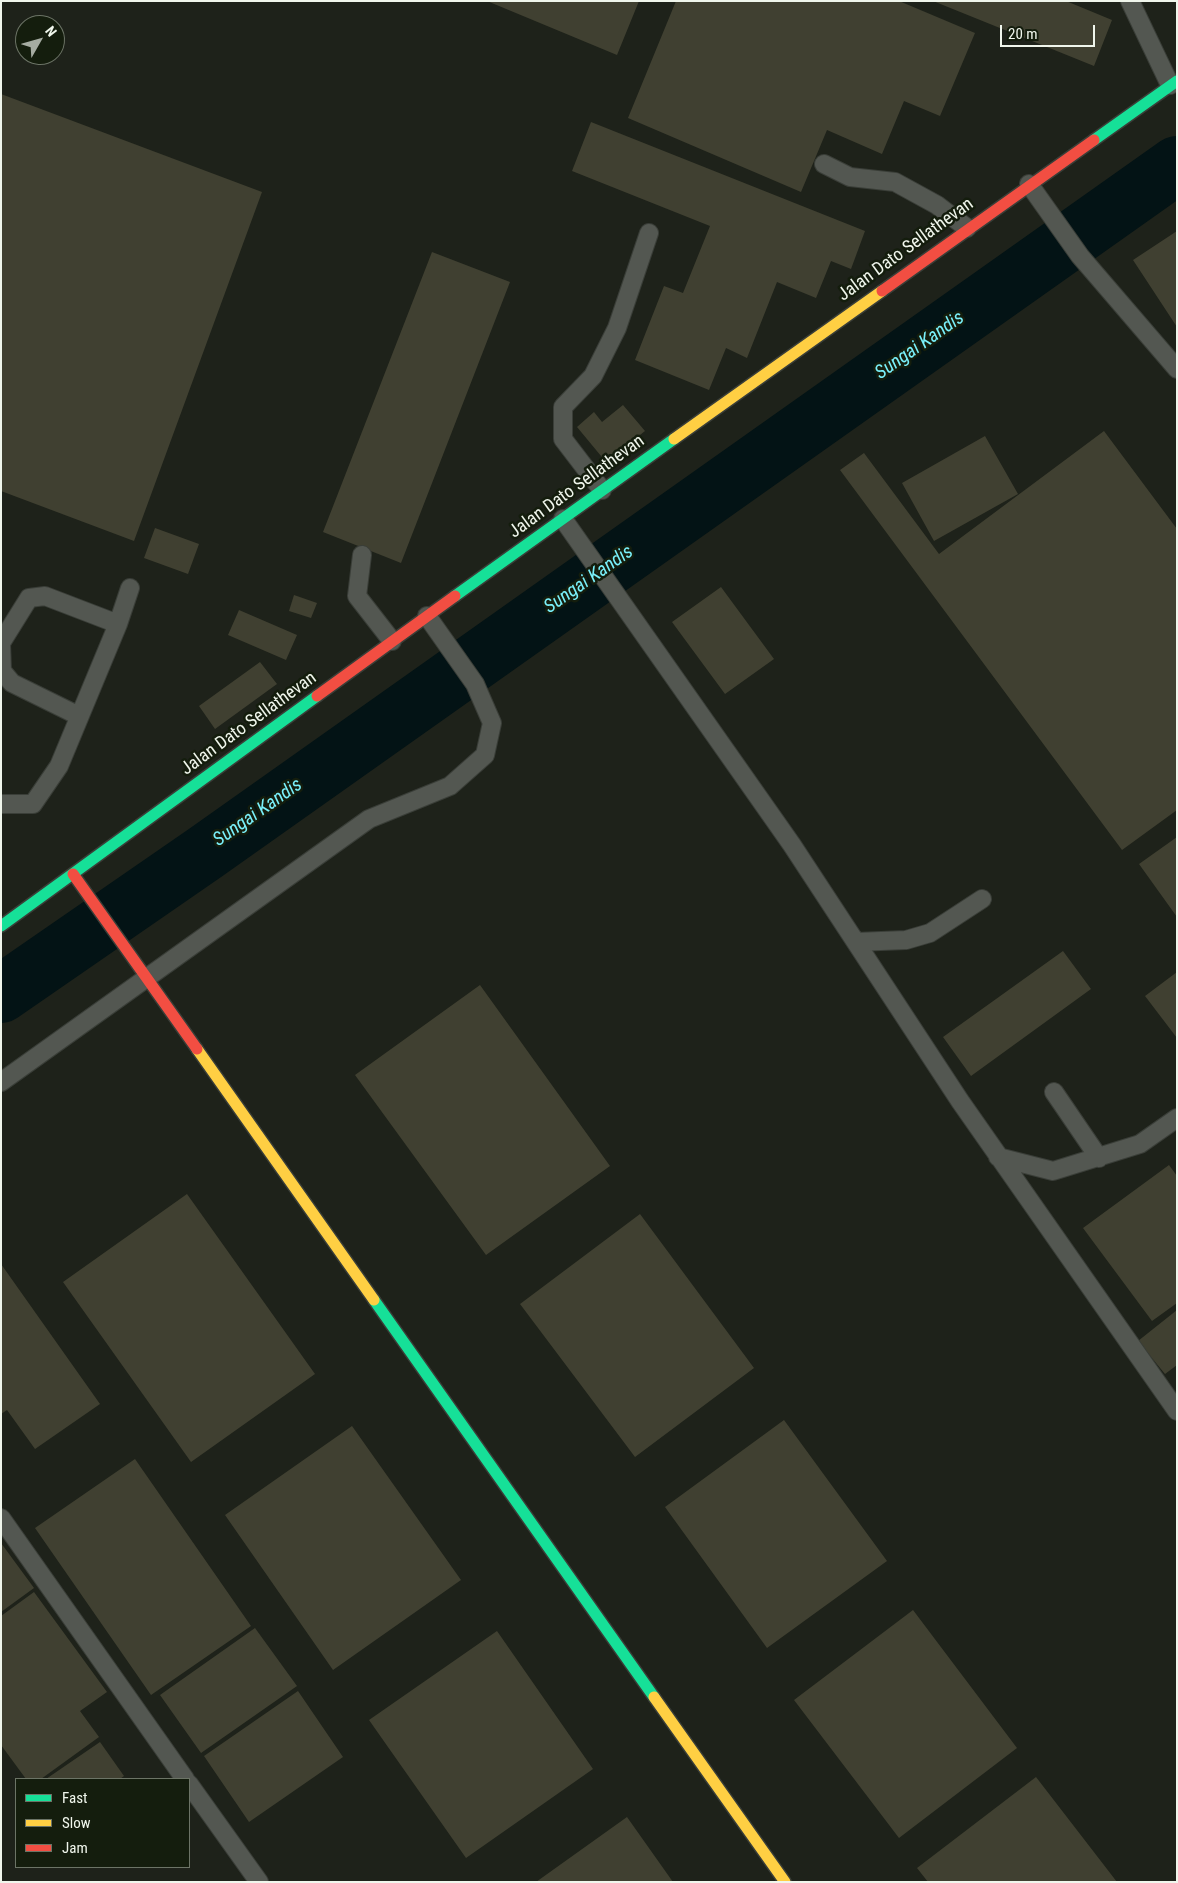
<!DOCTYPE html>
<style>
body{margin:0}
#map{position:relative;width:1178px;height:1883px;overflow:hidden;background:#1e221a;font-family:"Roboto Condensed",sans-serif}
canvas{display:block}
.frame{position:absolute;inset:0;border:2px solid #f0f6ec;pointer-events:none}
.legend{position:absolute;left:15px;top:1778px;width:175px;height:90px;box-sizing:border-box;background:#141d0d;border:1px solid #6c7466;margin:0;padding:6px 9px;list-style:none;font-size:15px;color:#f0f6ec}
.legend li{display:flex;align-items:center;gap:10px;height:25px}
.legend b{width:25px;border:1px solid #6c7466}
.north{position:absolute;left:15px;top:15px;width:50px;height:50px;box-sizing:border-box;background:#141d0d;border:1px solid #6c7466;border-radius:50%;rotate:52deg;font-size:14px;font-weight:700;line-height:20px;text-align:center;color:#f0f6ec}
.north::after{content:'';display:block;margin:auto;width:18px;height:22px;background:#a6aca2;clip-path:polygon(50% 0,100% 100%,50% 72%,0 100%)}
.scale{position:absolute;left:1000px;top:25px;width:95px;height:22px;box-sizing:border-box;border:2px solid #f0f6ec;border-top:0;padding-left:6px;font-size:15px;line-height:18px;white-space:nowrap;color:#f0f6ec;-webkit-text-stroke:4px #141d0d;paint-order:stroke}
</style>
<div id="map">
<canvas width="1178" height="1883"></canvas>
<div class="frame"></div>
<ul class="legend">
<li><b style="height:6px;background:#16e098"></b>Fast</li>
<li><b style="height:6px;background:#ffcf43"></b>Slow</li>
<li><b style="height:6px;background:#f24e42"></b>Jam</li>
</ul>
<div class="north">N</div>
<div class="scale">20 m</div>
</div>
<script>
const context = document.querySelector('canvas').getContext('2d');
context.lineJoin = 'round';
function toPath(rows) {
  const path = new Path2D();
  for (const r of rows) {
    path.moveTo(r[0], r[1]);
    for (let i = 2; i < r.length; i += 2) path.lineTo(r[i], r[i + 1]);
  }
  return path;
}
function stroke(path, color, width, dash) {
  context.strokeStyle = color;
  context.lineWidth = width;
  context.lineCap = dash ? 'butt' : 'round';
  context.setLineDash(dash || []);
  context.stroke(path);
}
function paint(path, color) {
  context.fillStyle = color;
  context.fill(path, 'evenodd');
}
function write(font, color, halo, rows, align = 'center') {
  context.font = font + ' "Roboto Condensed",sans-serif';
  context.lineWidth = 5;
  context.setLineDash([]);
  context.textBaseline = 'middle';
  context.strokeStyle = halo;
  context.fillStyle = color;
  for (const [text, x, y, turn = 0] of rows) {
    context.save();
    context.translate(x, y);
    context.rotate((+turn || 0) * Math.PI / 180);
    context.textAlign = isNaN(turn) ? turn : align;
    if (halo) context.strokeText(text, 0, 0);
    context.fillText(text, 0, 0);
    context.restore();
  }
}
stroke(toPath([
 [1,994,205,853,1177,165]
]), '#031315', 58);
paint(toPath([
 [487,1,639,1,617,55],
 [676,1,899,1,975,33,940,116,904,101,882,154,827,130,801,192,628,118],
 [933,1,1066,1,1112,20,1094,66],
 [1,94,262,192,134,541,1,491],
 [591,122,865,231,851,269,831,261,816,298,777,282,747,358,726,348,709,390,635,360,664,286,683,293,710,226,572,171],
 [1177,231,1177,327,1133,260],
 [432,252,510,282,401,563,323,532],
 [623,405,645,431,606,462,577,427,594,412,602,422],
 [1104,431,1177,529,1177,810,1122,850,840,470,864,453,939,554],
 [985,436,1018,494,934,541,902,483],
 [155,528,199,544,188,574,144,558],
 [721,587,774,659,725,694,672,622],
 [294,595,317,603,311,618,289,611],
 [239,610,297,635,286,660,228,635],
 [260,662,277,684,215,729,199,706],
 [1177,837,1177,917,1139,864],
 [1063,951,1091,989,971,1076,943,1037],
 [1177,972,1177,1038,1145,996],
 [480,985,610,1166,486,1255,355,1075],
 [1169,1165,1177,1176,1177,1303,1152,1321,1083,1228],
 [187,1194,315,1374,191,1462,63,1282],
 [640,1214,754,1368,635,1457,520,1304],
 [1,1264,100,1404,35,1449,7,1410,1,1414],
 [1177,1310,1177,1365,1165,1374,1138,1341],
 [784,1420,887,1561,767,1648,665,1507],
 [352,1426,461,1580,333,1670,225,1515],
 [135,1459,251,1626,151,1695,35,1528],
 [1,1543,34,1588,1,1612],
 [34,1592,107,1692,80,1711,99,1737,41,1779,26,1779,1,1745,1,1616],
 [913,1610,1017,1748,899,1838,794,1700],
 [255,1628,297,1686,201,1753,160,1695],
 [497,1631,593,1769,466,1858,369,1720],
 [298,1691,343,1757,249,1822,204,1756],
 [100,1742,124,1776,120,1779,46,1779],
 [1036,1777,1117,1882,928,1882,917,1868],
 [627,1817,673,1882,536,1882]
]), '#404031');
const lane = toPath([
 [1130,1,1170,85],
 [824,164,850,177,895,182,937,205,967,228],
 [1029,184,1080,256,1177,369],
 [602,490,563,439,563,407,593,376,617,328,649,233],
 [563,519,792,845,960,1101,1177,1411],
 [362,555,357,596,392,641],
 [79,716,12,683,2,671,1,643,29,598,45,596,118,624],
 [1,804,33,804,59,766,118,624,130,588],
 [856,942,906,940,930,933,982,899],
 [1,1082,369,819,450,786,485,755,492,723,475,684,427,616],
 [1054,1092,1099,1158],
 [998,1157,1053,1171,1140,1144,1177,1118],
 [1,1518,185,1779],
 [189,1784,259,1882]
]);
const fast = toPath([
 [1094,140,1177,81],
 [455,596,674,439],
 [1,926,317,696],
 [374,1300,654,1697]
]);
const slow = toPath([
 [674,439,882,291],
 [197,1049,374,1300],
 [654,1697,785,1882]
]);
const jam = toPath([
 [882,291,1094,140],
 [317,696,455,596],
 [73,874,197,1049]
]);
stroke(lane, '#3a3e38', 20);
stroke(fast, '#3a3e38', 14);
stroke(slow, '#3a3e38', 14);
stroke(jam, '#3a3e38', 14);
stroke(lane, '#535751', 18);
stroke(fast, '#16e098', 11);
stroke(slow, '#ffcf43', 11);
stroke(jam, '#f24e42', 11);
write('18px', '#f0f6ec', '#141d0d', [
 ["Jalan Dato Sellathevan",906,250,-36],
 ["Jalan Dato Sellathevan",577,487,-36],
 ["Jalan Dato Sellathevan",249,724,-36]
]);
write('italic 19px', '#7af1fb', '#141d0d', [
 ["Sungai Kandis",920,346,-35],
 ["Sungai Kandis",589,580,-35],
 ["Sungai Kandis",258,813,-35]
]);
</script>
